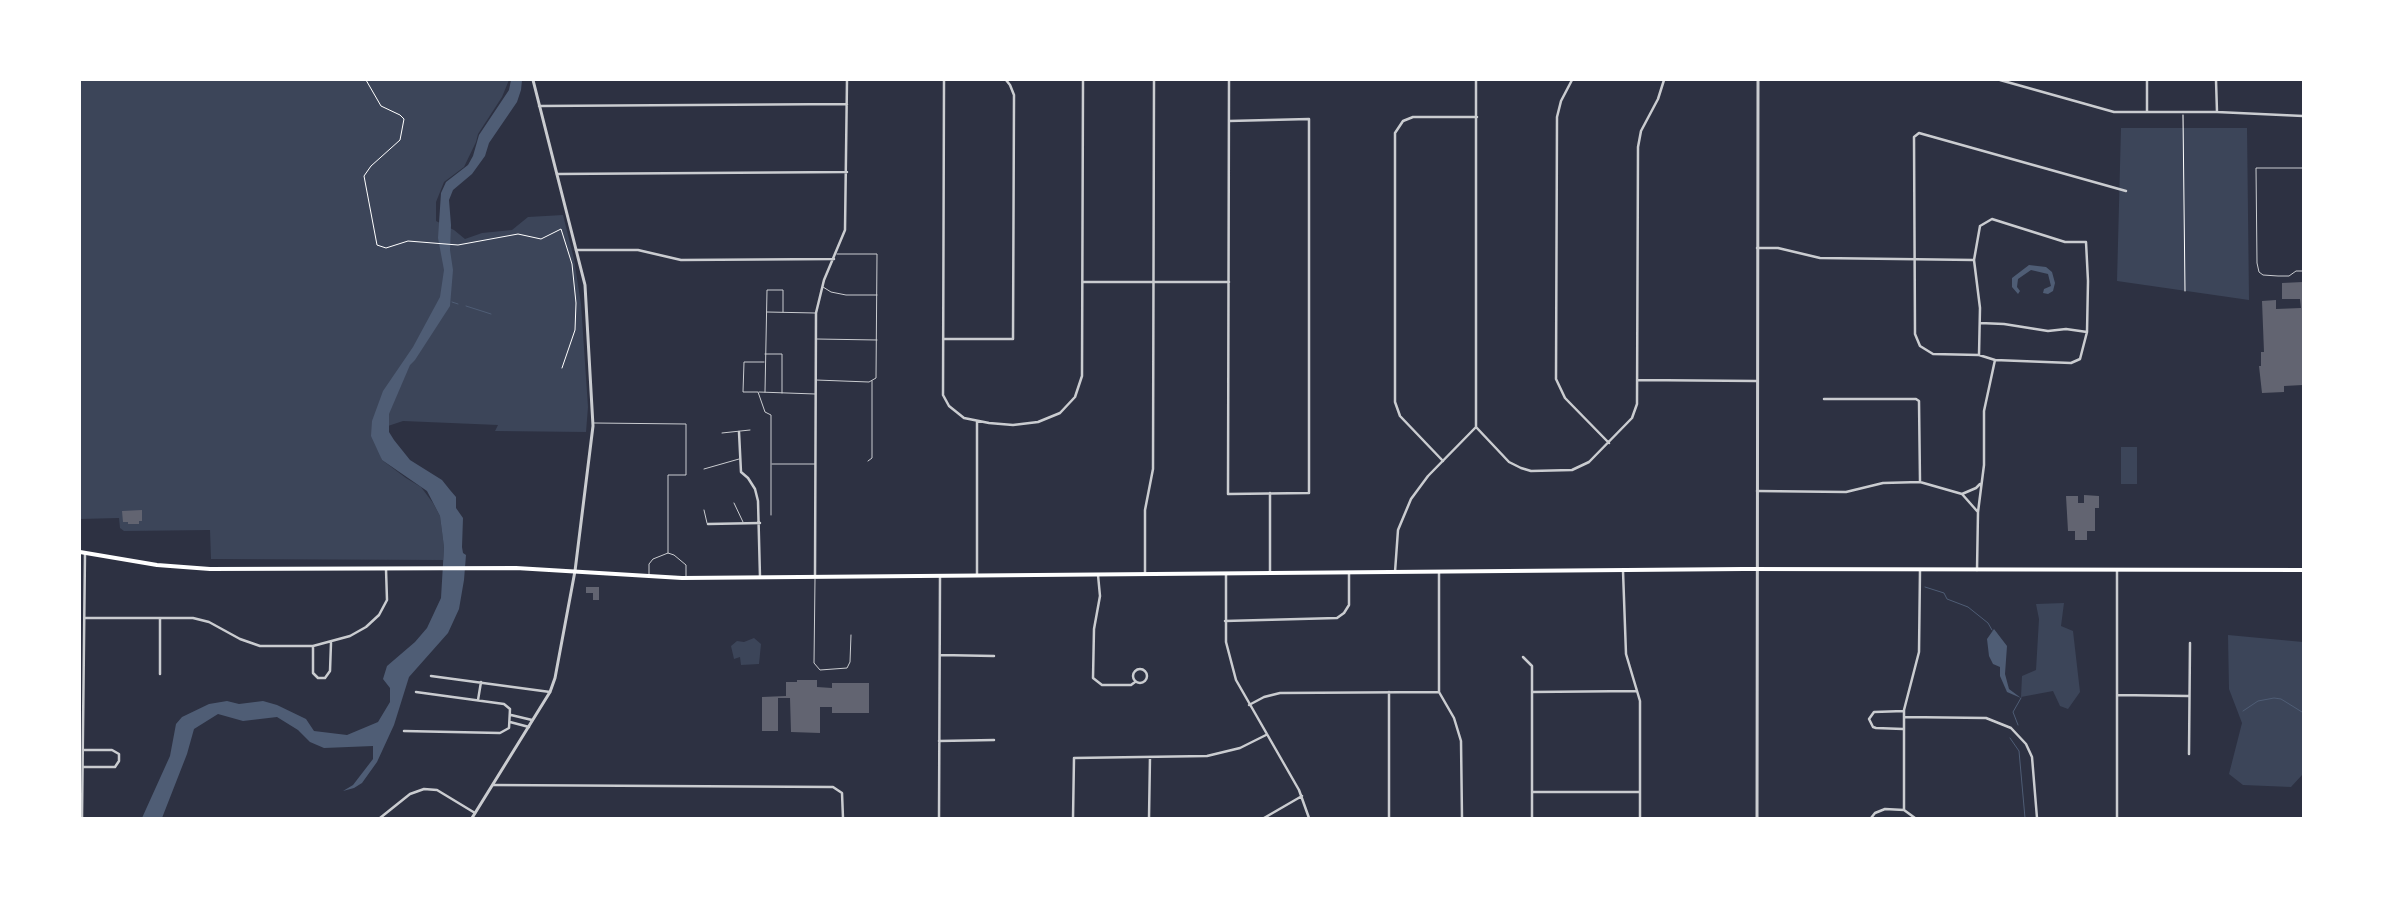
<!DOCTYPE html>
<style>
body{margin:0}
#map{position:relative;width:2383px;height:898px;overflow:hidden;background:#2d3142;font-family:Inter,sans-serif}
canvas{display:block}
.frame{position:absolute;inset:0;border:81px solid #fff;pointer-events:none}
</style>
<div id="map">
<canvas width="2383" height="898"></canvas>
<div class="frame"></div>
</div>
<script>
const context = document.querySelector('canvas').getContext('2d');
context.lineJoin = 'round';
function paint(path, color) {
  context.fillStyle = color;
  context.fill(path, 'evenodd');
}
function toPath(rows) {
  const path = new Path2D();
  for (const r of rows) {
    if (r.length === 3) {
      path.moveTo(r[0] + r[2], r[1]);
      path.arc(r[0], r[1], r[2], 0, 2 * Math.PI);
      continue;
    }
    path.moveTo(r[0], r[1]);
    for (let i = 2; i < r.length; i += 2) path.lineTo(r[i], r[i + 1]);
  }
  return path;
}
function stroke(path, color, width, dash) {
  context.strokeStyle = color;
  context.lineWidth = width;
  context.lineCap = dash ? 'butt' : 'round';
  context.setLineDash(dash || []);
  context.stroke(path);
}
paint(toPath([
 [80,80,509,80,502,97,478,134,476,142,464,167,444,182,436,202,436,221,454,230,465,239,482,233,512,230,528,217,563,215,574,259,581,304,588,407,586,432,495,431,498,425,403,421,373,431,382,460,406,478,421,487,433,503,440,516,444,547,443,560,211,559,210,530,124,531,120,528,119,518,80,519],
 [2121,128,2247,128,2249,300,2117,281],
 [2121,447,2137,447,2137,484,2121,484],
 [2064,603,2061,626,2073,631,2080,692,2068,709,2060,706,2053,691,2021,697,2022,676,2036,670,2039,619,2036,604],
 [2228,635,2303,642,2302,775,2291,787,2243,785,2229,774,2242,723,2229,689],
 [754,638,761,644,759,664,741,665,740,657,734,659,731,646,737,641,744,642]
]), '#3c4559');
paint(toPath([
 [511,80,522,80,521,90,517,102,489,143,485,156,472,174,453,190,449,200,451,225,450,250,453,270,450,306,415,360,410,365,389,414,389,432,394,440,410,460,442,480,450,490,456,497,456,508,463,518,462,547,463,553,466,555,464,580,459,609,448,633,409,677,394,725,377,762,362,783,354,788,343,791,353,785,373,759,373,746,324,748,310,742,298,730,277,717,243,721,218,714,194,729,187,754,162,818,142,818,170,756,176,724,182,717,209,704,227,701,239,704,263,701,277,705,306,719,314,731,347,735,378,722,390,702,390,688,383,679,387,666,415,642,427,628,441,598,444,547,440,516,427,491,382,460,371,436,372,421,383,391,413,347,440,297,444,270,438,238,441,193,446,182,468,165,473,156,479,135,509,90],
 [2029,265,2046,267,2052,272,2055,283,2053,291,2048,294,2043,293,2044,289,2051,286,2048,274,2031,270,2018,279,2017,287,2020,291,2018,294,2012,287,2012,278],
 [1994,629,2007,646,2005,674,2009,689,2021,698,2007,692,2000,676,2000,667,1993,664,1989,656,1987,639]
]), '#4f5d75');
stroke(toPath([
 [452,302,458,304],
 [466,306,491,314],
 [1925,587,1944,593,1947,599,1968,607,1988,623,1992,630],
 [2243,711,2258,701,2274,698,2281,699,2302,712],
 [2018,725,2013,712,2021,698],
 [2010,738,2019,751,2025,818]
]), '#4f5d75', 1);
paint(toPath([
 [2303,282,2303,385,2284,386,2284,392,2262,393,2259,366,2261,366,2261,352,2264,352,2262,301,2276,300,2276,309,2301,308,2300,299,2282,299,2282,283],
 [2084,495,2099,496,2099,508,2095,508,2095,531,2087,531,2087,540,2075,540,2075,531,2068,531,2066,496,2078,496,2078,503,2084,503],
 [142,510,142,521,139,521,139,524,128,524,128,522,123,522,122,511],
 [586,587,599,587,599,600,593,600,593,593,586,593],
 [797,680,817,680,817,687,832,688,832,683,869,683,869,713,832,713,832,707,820,707,820,733,791,732,790,698,778,698,778,731,762,731,762,697,786,696,786,682,797,682]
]), '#626471');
stroke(toPath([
 [366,80,381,106,400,115,404,119,400,140,371,166,364,176,377,245,386,248,408,241,458,245,518,234,541,239,561,229,572,264,576,303,575,330,562,368],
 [2183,115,2185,291]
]), '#fff', 1);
stroke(toPath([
 [2303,168,2256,168,2257,263,2259,272,2263,275,2278,276,2289,276,2296,271,2303,271],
 [823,287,831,292,846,295,877,295],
 [767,312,815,313],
 [816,339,877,340],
 [765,354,782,354,782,393],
 [764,362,744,362,743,392,758,392,765,412,771,415,771,515],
 [816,380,869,382,876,378,877,254,837,254],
 [759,392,815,394],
 [765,392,767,290,783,290,783,312],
 [594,423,686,424,686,475,668,475,668,553],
 [722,433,750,430],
 [868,461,872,458,872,381],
 [772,464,815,464],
 [704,469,739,459],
 [734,503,743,522],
 [704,510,707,523],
 [649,576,649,564,653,559,668,553,674,555,686,565,686,577],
 [815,579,814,663,820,670,847,668,850,662,851,635]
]), '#caccd0', 1);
stroke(toPath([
 [944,80,943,395,949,406,964,418,989,423,1013,425,1038,422,1060,413,1075,397,1082,376,1083,80],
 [1229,80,1228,494,1309,493,1309,119,1229,121],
 [1572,80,1561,101,1557,117,1556,379,1565,398,1609,443],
 [2000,80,2114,112,2217,112,2303,116],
 [2147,80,2147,112],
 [2216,80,2217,112],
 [539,106,847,104],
 [557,174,847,172],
 [1757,248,1778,248,1820,258,1974,260],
 [576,250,638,250,681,260,834,259],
 [1083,282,1229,282],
 [1980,323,2004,324,2048,331,2066,329,2087,332],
 [943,339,1013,339,1014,95,1010,85,1006,80],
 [1979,355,1980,308,1974,260,1980,226,1992,219,2065,242,2086,242,2088,281,2087,332,2080,359,2071,363,1995,360],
 [1637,380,1756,381],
 [1824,399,1916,399,1919,401,1920,481],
 [977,421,977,575],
 [1476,427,1509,462,1521,468,1531,471,1572,470,1589,462,1632,418,1637,404,1638,147,1641,131,1658,99,1664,80],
 [739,432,741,472,748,478,755,489,758,501,760,577],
 [1443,461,1400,416,1395,402,1395,133,1403,121,1413,117,1477,117],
 [1757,491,1846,492,1883,483,1920,482,1962,494,1977,511],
 [1270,493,1270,573],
 [1962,494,1976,488,1980,484],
 [708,524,760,523],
 [1977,570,1978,512,1984,465,1984,411,1995,360,1979,355,1933,354,1920,346,1915,334,1914,137,1919,133,2126,191],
 [1623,571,1626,654,1640,701,1640,818],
 [1395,572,1398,530,1411,499,1428,476,1476,427,1476,80],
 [1439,573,1439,692,1454,718,1461,741,1462,818],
 [1145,574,1145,510,1153,469,1154,80],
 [1226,574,1226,642,1236,680,1299,790,1309,818],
 [1098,575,1100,596,1094,629,1093,678,1102,685,1131,685,1135,682],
 [815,576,816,313,824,280,845,230,847,80],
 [85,618,193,618,209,622,240,639,260,646,313,646,350,636,366,627,379,615,387,600,386,569],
 [1225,621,1337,618,1344,613,1349,605,1349,573],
 [313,646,313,673,318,678,325,678,330,671,331,643],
 [940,655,994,656],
 [1523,657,1532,666,1532,818],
 [1140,676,7],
 [160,674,160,618],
 [431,676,550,692],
 [1532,692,1637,691],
 [2117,695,2188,696],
 [478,700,481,682],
 [1249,705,1264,697,1280,693,1439,692],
 [511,715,532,720],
 [1904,717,1986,718,2011,728,2026,744,2032,757,2037,818],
 [510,722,529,727],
 [1903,729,1876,728,1873,727,1869,719,1874,712,1904,711],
 [404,731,500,733,509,728,510,709,504,704,416,692],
 [939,741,994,740],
 [2189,754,2190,643],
 [83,767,115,767,119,761,119,754,112,750,84,750],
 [493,785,833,787,842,793,843,818],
 [1532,792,1640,792],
 [1904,810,1904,710,1919,652,1920,570],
 [1904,810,1915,818],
 [82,818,85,553],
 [380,818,410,794,424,789,437,790,475,813],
 [939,818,940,577],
 [1073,818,1074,758,1207,756,1240,748,1266,735],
 [1149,818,1150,757],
 [1264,818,1302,796],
 [1389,818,1389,692],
 [1871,818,1875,813,1885,809,1904,810],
 [2117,818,2117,570]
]), '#caccd0', 2.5);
stroke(toPath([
 [472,818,550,692,555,678,575,571,593,426,585,285,533,80],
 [1757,818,1758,80]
]), '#caccd0', 3);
stroke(toPath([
 [80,552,157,565,210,569,516,568,682,578,1744,569,2303,570]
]), '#fff', 4);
</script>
